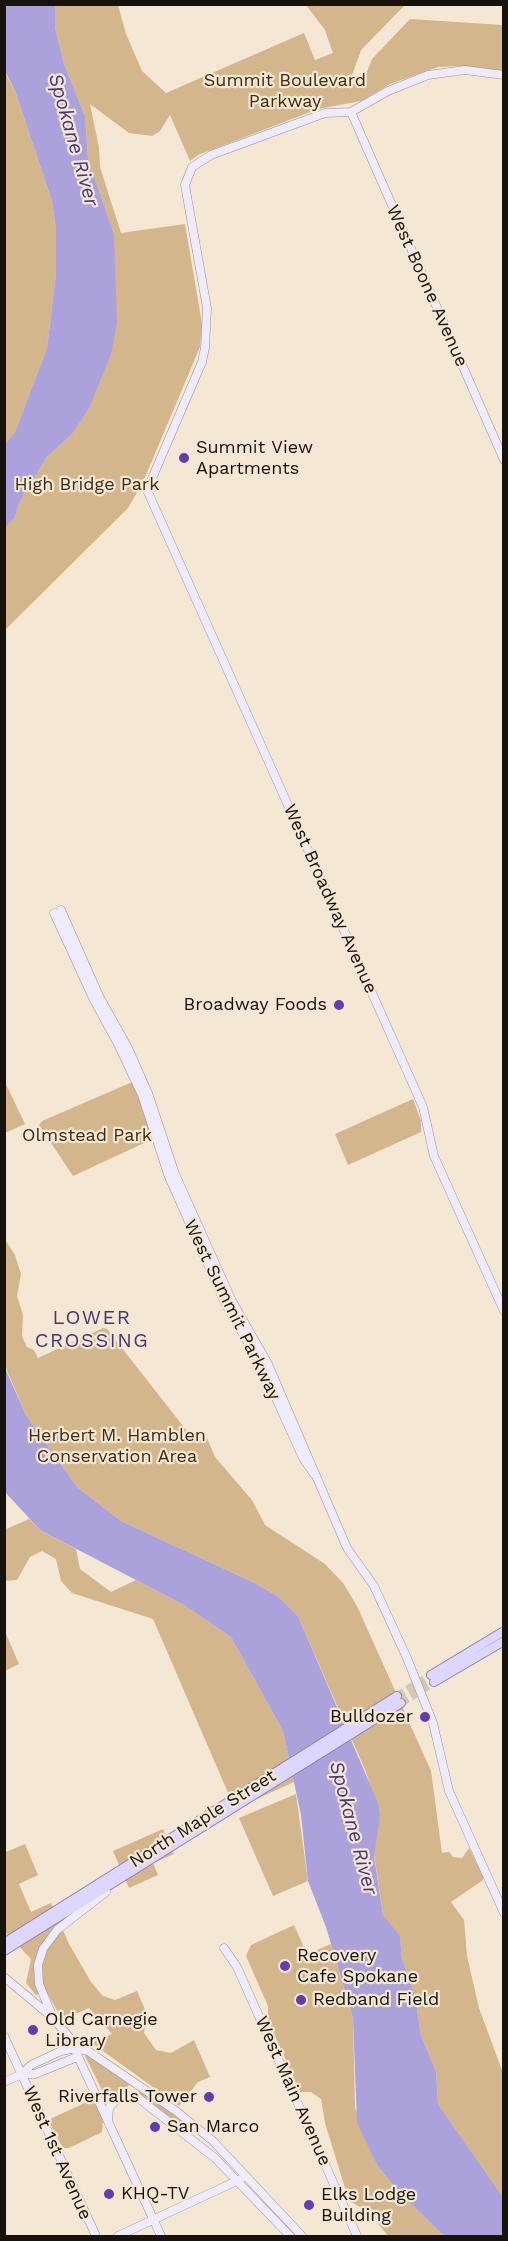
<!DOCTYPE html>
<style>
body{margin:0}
#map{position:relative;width:508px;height:2241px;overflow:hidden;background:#f4e7d4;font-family:"Work Sans",sans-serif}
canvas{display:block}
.frame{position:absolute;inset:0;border:6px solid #17120c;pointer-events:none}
</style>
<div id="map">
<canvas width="508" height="2241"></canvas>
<div class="frame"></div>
</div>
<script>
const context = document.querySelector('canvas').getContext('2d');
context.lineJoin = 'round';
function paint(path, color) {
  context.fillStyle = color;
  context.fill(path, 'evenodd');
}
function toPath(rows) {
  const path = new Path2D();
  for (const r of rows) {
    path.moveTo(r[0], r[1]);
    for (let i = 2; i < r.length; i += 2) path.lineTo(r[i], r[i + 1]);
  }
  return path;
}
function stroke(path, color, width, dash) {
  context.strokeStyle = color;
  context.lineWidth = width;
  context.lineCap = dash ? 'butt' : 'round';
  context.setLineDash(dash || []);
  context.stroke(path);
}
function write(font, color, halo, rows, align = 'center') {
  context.font = font + ' "Work Sans",sans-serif';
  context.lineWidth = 4.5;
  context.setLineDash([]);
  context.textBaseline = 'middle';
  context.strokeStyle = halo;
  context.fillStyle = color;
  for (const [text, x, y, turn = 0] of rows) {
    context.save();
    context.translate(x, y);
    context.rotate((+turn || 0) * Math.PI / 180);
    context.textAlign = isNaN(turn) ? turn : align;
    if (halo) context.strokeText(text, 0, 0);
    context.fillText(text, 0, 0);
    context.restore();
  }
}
paint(toPath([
 [55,5,118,5,126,34,142,71,166,93,304,33,315,60,333,53,325,30,306,5,405,5,361,50,349,84,362,84,372,59,410,19,503,25,503,71,460,66,438,67,390,84,361,101,318,109,198,155,190,161,170,115,160,131,152,136,129,133,90,104,99,148,100,167,121,233,185,224,202,324,200,347,143,482,128,508,5,630,5,528,15,517,19,503,46,458,72,434,114,234,88,159,85,116,64,64,55,27],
 [4,71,15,91,52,201,56,230,56,274,47,348,15,432,5,444],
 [4,1080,25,1124,5,1133,4,1133],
 [130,1083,133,1083,138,1091,155,1138,73,1176,39,1125,42,1121],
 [413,1099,421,1121,421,1132,348,1165,335,1134],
 [4,1238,15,1255,21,1274,17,1296,23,1315,22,1336,27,1347,34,1350,38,1358,103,1328,107,1329,190,1435,200,1441,207,1438,215,1457,252,1500,265,1525,325,1564,343,1583,357,1606,431,1771,442,1853,449,1852,453,1857,462,1858,469,1848,483,1876,483,1880,451,1902,464,1920,467,1956,479,2008,503,2073,503,2197,438,2104,436,2071,421,2036,415,1995,402,1959,400,1937,383,1915,373,1846,380,1816,366,1772,298,1616,279,1597,255,1583,121,1521,77,1487,26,1415,5,1366],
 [29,1519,40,1530,76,1549,80,1569,111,1592,136,1580,184,1605,231,1637,283,1731,294,1782,235,1809,153,1619,72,1593,61,1581,56,1559,42,1551,30,1557,17,1580,5,1581,4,1530],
 [4,1629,19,1664,5,1671,4,1671],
 [296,1794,308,1881,273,1896,239,1818],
 [163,1829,174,1854,153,1863,158,1875,129,1888,113,1851],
 [25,1844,38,1875,19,1884,31,1912,51,1903,69,1944,91,1982,103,1996,115,2000,137,1991,147,2014,144,2033,156,2050,171,2053,194,2040,210,2077,198,2082,179,2106,92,2043,112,2034,89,2008,66,2018,58,2012,46,1991,36,1995,26,1983,31,1959,5,1932,4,1850,6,1852],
 [294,1925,307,1954,331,1944,353,2018,355,2108,377,2165,396,2189,444,2236,388,2236,368,2211,349,2201,325,2123,321,2099,311,2092,300,2092,268,2020,268,2006,246,1956,251,1945],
 [83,2052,130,2083,125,2092,108,2102],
 [140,2089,189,2124,189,2128,186,2129,137,2094],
 [93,2099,103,2119,102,2132,69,2148,63,2148,48,2120]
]), '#d4b68d');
paint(toPath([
 [5,4,55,5,55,27,64,64,85,116,88,159,114,234,117,324,111,354,89,408,72,434,46,458,19,503,15,517,5,528,5,444,15,432,47,348,56,274,56,230,52,201,15,91,5,71],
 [4,1366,26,1415,77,1487,121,1521,255,1583,279,1597,298,1616,378,1803,380,1816,374,1856,383,1915,400,1936,402,1959,415,1995,421,2036,436,2071,438,2104,503,2197,503,2236,444,2236,396,2189,377,2165,357,2123,353,2018,326,1927,308,1881,301,1815,283,1731,231,1637,184,1605,40,1530,5,1492]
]), '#aba1db');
stroke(toPath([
 [397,1696,431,1675],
 [401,1703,434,1682]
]), '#d3c7b6', 8, [8, 4]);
const secondary = toPath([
 [504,75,465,70,428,75,388,91,351,112,325,113,211,155,192,167,185,185,207,308,205,348,202,362,147,490,423,1107,434,1156,504,1311],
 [351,112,504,460],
 [61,910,100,998,128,1048,148,1093,175,1174,232,1301,268,1364,347,1548,374,1586,407,1658,433,1723,449,1791,504,1913],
 [54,913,94,1000,118,1044,142,1095,169,1177,225,1303,261,1365,303,1458,314,1474],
 [224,1948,237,1967,357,2236],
 [4,1977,52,2017,69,2037,161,2236],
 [51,2013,39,1984,38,1965,43,1949,57,1930,106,1892],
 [4,2036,96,2236],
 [22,2074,35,2074,77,2057],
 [4,2082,22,2074,31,2065,61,2051,76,2048,88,2051,176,2111,213,2141,302,2236],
 [108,2120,109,2108,116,2100,126,2096,137,2097,215,2158,290,2236],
 [118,2236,241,2179]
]);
const primary = toPath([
 [431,1675,504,1631],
 [434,1682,504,1641],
 [4,1943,397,1696],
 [4,1951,401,1703]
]);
stroke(secondary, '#9e9180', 9);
stroke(primary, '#8980a9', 10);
stroke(secondary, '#eeebff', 8);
stroke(primary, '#ddd6fe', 8);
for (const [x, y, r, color] of [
 [184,458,6,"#623cb4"],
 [339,1005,6,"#623cb4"],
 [425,1717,6,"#623cb4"],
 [285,1966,6,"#623cb4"],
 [301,2000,6,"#623cb4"],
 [33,2030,6,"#623cb4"],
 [209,2097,6,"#623cb4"],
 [155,2127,6,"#623cb4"],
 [109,2194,6,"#623cb4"],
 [309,2205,6,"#623cb4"]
]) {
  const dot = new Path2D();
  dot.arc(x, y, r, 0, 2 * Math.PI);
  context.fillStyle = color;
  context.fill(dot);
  stroke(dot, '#f4e7d4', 2);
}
write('18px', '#3c2b12', '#f4e7d4', [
 ["Summit Boulevard",285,81],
 ["Parkway",285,102],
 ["High Bridge Park",87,485],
 ["Olmstead Park",87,1136],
 ["Herbert M. Hamblen",117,1436],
 ["Conservation Area",117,1457]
]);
write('18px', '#17120c', '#f4e7d4', [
 ["West Boone Avenue",427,286,66],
 ["West Broadway Avenue",330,899,66],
 ["West Summit Parkway",232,1310,64],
 ["North Maple Street",203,1819,-32],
 ["West Main Avenue",293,2091,66],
 ["West 1st Avenue",57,2153,66]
]);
write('18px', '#17120c', '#f4e7d4', [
 ["Summit View",196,448],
 ["Apartments",196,469],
 ["Broadway Foods",327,1005,"right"],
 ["Bulldozer",413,1717,"right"],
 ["Recovery",297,1956],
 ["Cafe Spokane",297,1977],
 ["Redband Field",313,2000],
 ["Old Carnegie",45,2020],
 ["Library",45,2041],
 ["Riverfalls Tower",197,2097,"right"],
 ["San Marco",167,2127],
 ["KHQ-TV",121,2194],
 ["Elks Lodge",321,2195],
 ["Building",321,2216]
], 'left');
write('italic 20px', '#48357b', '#f4e7d4', [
 ["Spokane River",73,140,74],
 ["Spokane River",353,1828,75]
]);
context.letterSpacing = '1.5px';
write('20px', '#453672', '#f4e7d4', [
 ["LOWER",92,1318],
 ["CROSSING",92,1341]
]);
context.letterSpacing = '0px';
</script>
